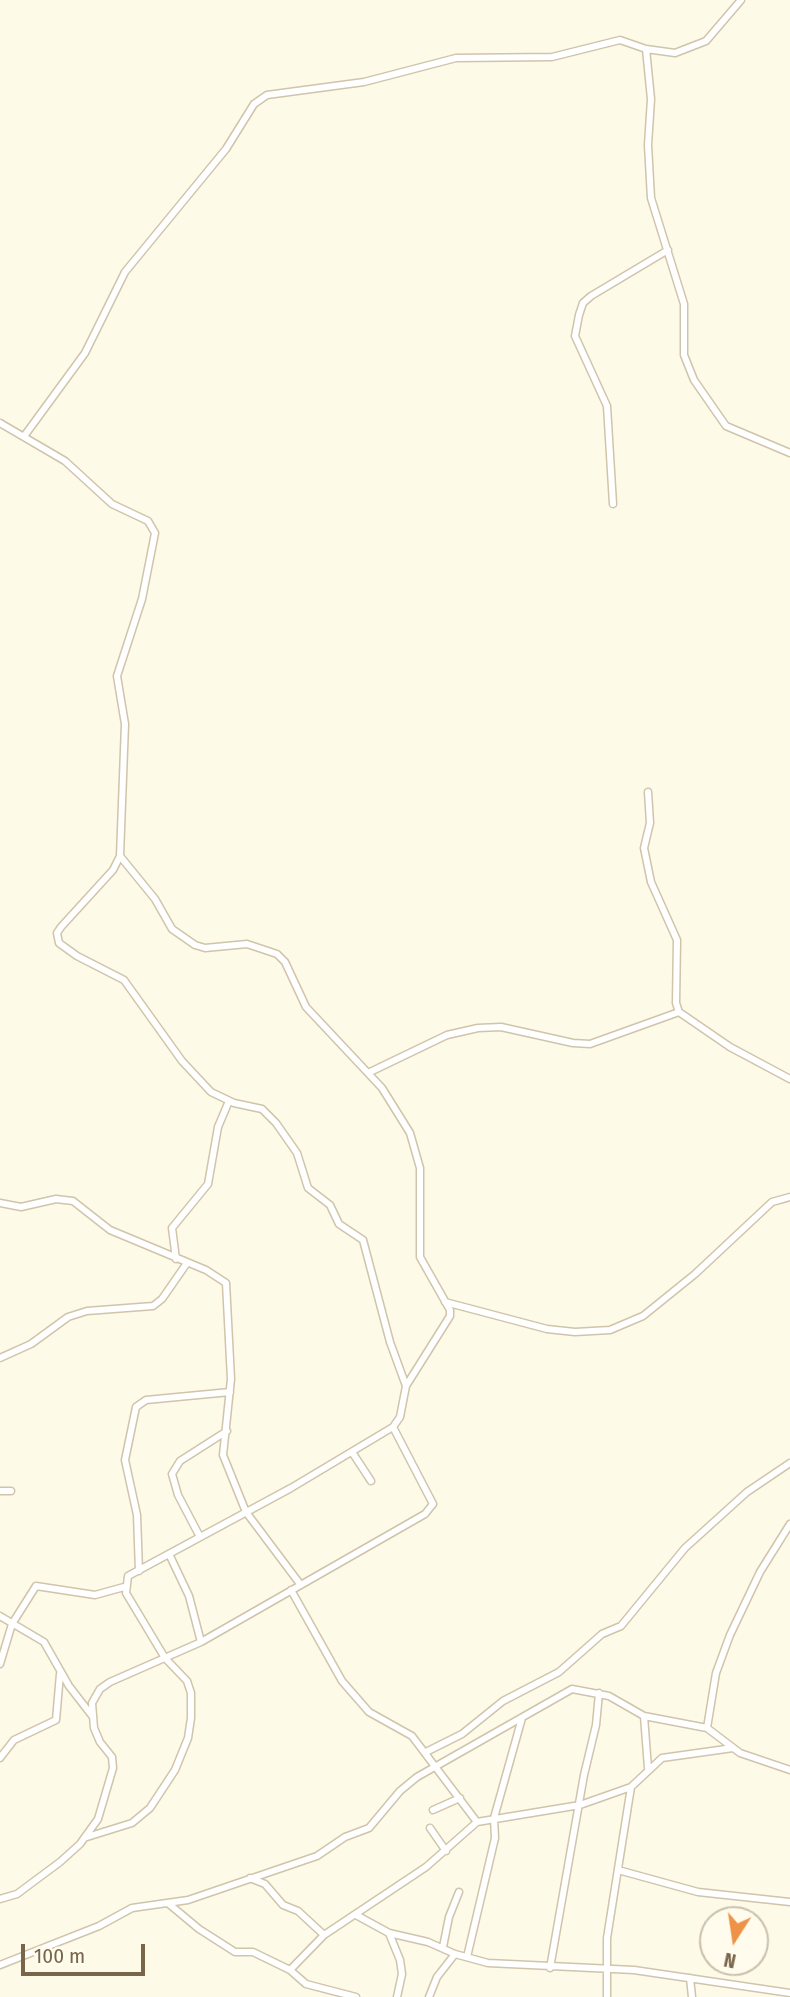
<!DOCTYPE html>
<style>
body{margin:0}
#map{position:relative;width:790px;height:1997px;overflow:hidden;background:#fdfae7;font-family:"Fira Sans Condensed",sans-serif}
canvas{display:block}
.north{position:absolute;left:699px;top:1906px;width:70px;height:70px;box-sizing:border-box;background:#fffcee;border:2px solid #c9c0ac;border-radius:50%;rotate:192deg;font-size:19px;font-weight:700;line-height:28px;text-align:center;color:#796549}
.north::after{content:'';display:block;margin:auto;width:24px;height:32px;background:#ed9246;clip-path:polygon(50% 0,100% 100%,50% 72%,0 100%)}
.scale{position:absolute;left:21px;top:1944px;width:124px;height:32px;box-sizing:border-box;border:4px solid #796549;border-top:0;padding-left:9px;font-size:21px;line-height:24px;white-space:nowrap;color:#796549;-webkit-text-stroke:5px #fffcee;paint-order:stroke}
</style>
<div id="map">
<canvas width="790" height="1997"></canvas>
<div class="north">N</div>
<div class="scale">100 m</div>
</div>
<script>
const context = document.querySelector('canvas').getContext('2d');
context.lineJoin = 'round';
function toPath(rows) {
  const path = new Path2D();
  for (const r of rows) {
    path.moveTo(r[0], r[1]);
    for (let i = 2; i < r.length; i += 2) path.lineTo(r[i], r[i + 1]);
  }
  return path;
}
function stroke(path, color, width, dash) {
  context.strokeStyle = color;
  context.lineWidth = width;
  context.lineCap = dash ? 'butt' : 'round';
  context.setLineDash(dash || []);
  context.stroke(path);
}
const minor = toPath([
 [646,49,651,99,648,145,651,198,684,304,684,355,694,380,726,426,790,453],
 [0,423,65,461,112,504,148,521,155,533,142,599,117,676,125,724,120,856,113,870,61,927,57,933,59,943,77,956,124,980,182,1061,211,1092,234,1103,262,1109,276,1123,297,1153,308,1188,330,1205,339,1224,363,1240,390,1342,406,1386],
 [25,435,85,353,125,272,226,149,254,104,267,95,364,82,456,58,552,57,620,40,646,49,675,53,706,41,741,0],
 [613,504,607,406,575,336,579,315,583,303,591,296,668,250],
 [648,792,650,823,644,848,651,882,677,940,676,1003,679,1012,730,1047,790,1079],
 [368,1073,447,1035,478,1028,501,1027,573,1043,590,1044,679,1012],
 [0,1203,21,1207,56,1199,73,1201,110,1230,206,1270,226,1283,231,1379,223,1455,246,1512,300,1584],
 [176,1259,172,1228,208,1184,218,1127,229,1101],
 [445,1302,547,1329,575,1332,610,1330,643,1316,695,1274,772,1202,790,1197],
 [0,1358,31,1344,68,1317,87,1311,153,1306,162,1299,187,1263],
 [352,1452,371,1481],
 [0,1491,11,1491],
 [200,1537,178,1495,172,1474,180,1461,227,1431],
 [170,1556,189,1596,201,1642],
 [139,1571,137,1515,125,1460,136,1407,146,1400,230,1392],
 [291,1590,342,1681,369,1712,412,1736,477,1822],
 [0,1616,44,1642,69,1686,93,1717],
 [0,1664,12,1624,36,1586,95,1595,124,1587],
 [644,1716,648,1768],
 [707,1728,716,1673,730,1635,760,1572,790,1524],
 [426,1752,462,1734,503,1701,559,1672,602,1634,621,1626,685,1548,747,1492,790,1463],
 [0,1758,14,1740,56,1720,60,1674],
 [433,1810,460,1798],
 [430,1828,446,1851],
 [87,1837,132,1823,150,1808,175,1770,188,1738,191,1718,191,1693,187,1681,165,1658,126,1593,128,1576,291,1488,393,1427],
 [618,1870,698,1892,790,1902],
 [250,1878,265,1884,283,1905,298,1911,324,1935],
 [0,1899,17,1894,60,1862,80,1844,98,1819,113,1768,112,1757,100,1742,94,1728,92,1703,100,1689,110,1682,201,1642,425,1514,433,1504,393,1427,400,1417,406,1386,450,1316,450,1310,420,1257,420,1168,410,1133,382,1088,306,1007,285,962,277,954,247,944,205,948,195,945,172,929,155,899,120,856],
 [169,1904,199,1929,235,1952,253,1952,290,1970,324,1935,426,1867,477,1822,580,1805,631,1787,662,1758,733,1748],
 [356,1915,389,1933,428,1942,455,1954,488,1963,634,1970,790,1993],
 [389,1933,400,1960,402,1974,397,1997],
 [443,1947,449,1917,459,1892],
 [467,1957,495,1838,494,1818,522,1718],
 [0,1965,99,1926,132,1908,188,1900,317,1856,345,1837,369,1828,400,1791,417,1777,572,1689,609,1696,644,1716,707,1728,740,1753,790,1770],
 [550,1968,584,1775,596,1725,599,1693],
 [290,1970,306,1984,356,1997],
 [690,1978,692,1997],
 [429,1997,437,1977,455,1954],
 [607,1997,607,1938,631,1787]
]);
stroke(minor, '#d0c4ab', 9);
stroke(minor, '#fff', 6);
</script>
